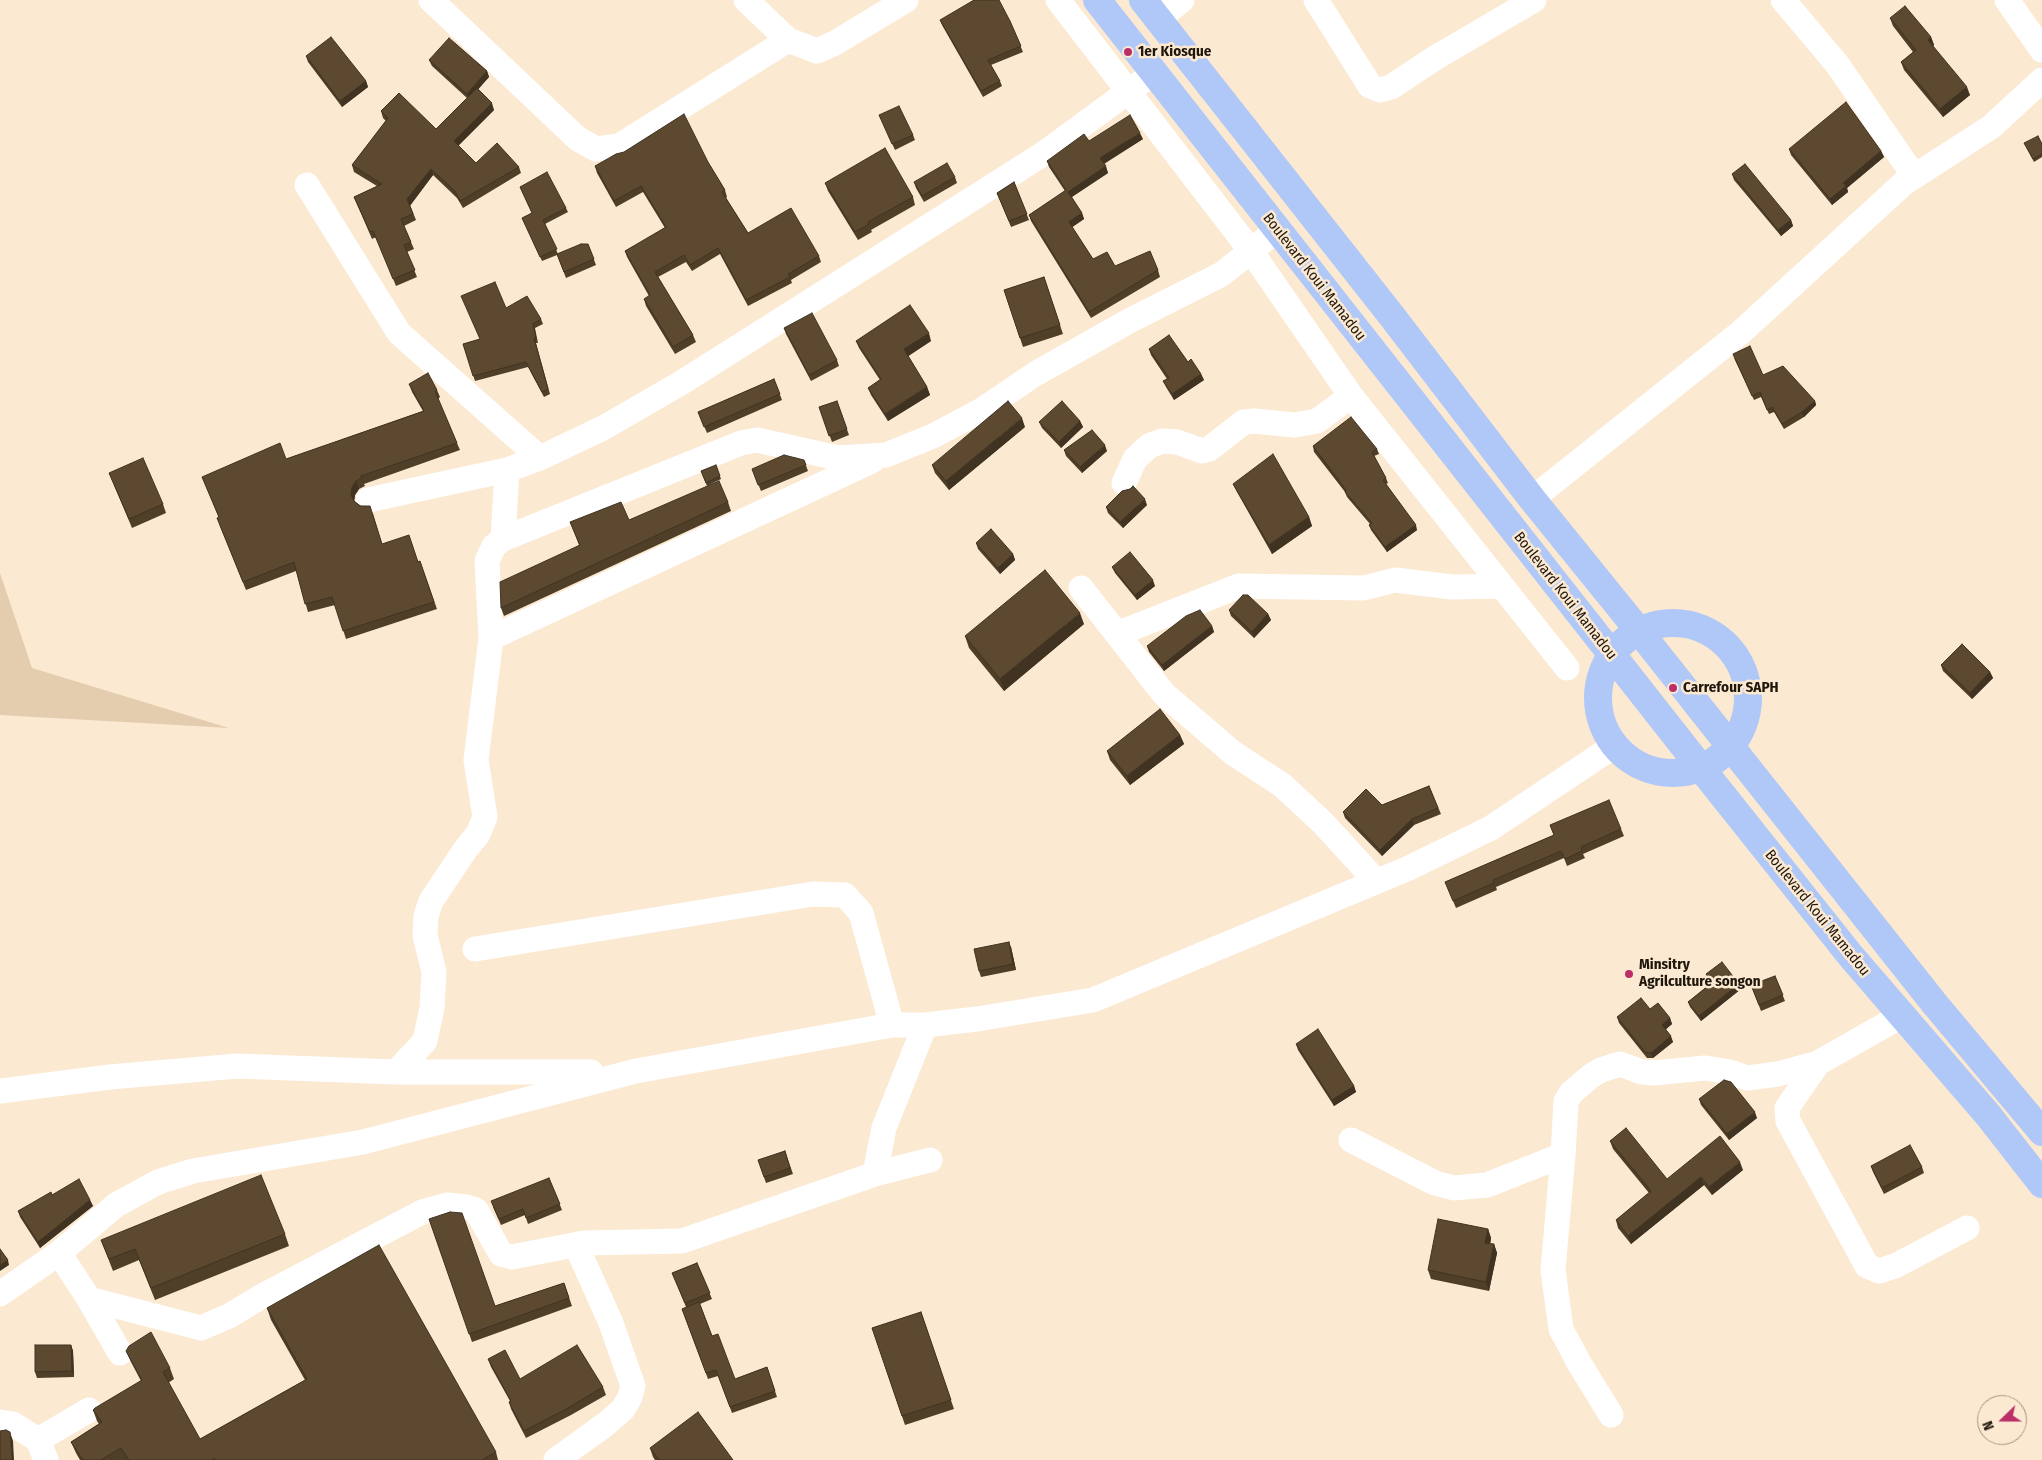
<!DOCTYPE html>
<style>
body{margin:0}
#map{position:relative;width:2042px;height:1460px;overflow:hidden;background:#fce9d2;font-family:"Fira Sans Condensed",sans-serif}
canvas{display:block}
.north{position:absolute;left:1977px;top:1395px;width:50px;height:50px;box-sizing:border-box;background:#fce9d2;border:1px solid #a49583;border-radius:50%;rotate:248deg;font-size:14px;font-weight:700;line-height:20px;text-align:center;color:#1f170c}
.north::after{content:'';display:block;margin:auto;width:18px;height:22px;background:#ba2f68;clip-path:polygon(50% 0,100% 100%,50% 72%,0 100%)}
</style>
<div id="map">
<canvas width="2042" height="1460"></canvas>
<div class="north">N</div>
</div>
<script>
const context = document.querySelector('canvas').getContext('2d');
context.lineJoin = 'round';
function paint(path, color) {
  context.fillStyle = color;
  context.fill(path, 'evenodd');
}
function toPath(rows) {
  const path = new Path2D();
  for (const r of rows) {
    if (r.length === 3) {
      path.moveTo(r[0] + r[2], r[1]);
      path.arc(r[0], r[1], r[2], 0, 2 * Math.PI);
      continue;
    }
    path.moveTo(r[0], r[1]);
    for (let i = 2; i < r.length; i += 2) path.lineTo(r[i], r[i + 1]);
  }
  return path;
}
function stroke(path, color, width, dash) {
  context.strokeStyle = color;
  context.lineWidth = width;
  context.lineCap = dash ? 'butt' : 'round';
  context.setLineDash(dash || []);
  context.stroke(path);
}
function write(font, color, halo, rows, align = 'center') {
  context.font = font + ' "Fira Sans Condensed",sans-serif';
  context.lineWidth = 5;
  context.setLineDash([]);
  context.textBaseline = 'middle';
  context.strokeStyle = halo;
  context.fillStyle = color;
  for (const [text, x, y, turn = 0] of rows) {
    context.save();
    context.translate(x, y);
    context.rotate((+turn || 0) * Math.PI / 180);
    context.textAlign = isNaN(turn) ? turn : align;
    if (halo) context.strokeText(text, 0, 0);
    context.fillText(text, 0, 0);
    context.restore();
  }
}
paint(toPath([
 [0,573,32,668,229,728,0,715]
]), '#e4cdaf');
stroke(toPath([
 [431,0,578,139,596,149,619,146,788,40,746,0],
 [1058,0,1251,251,1351,396,1567,668],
 [1316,0,1370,86,1380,90,1391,87,1435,58,1534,0],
 [1783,0,1837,64,1914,176],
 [2007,0,2042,50],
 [1158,20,1182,0],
 [788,40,817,51,835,43,906,0],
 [307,185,399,333,540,458],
 [1124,483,1135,459,1149,446,1162,441,1177,442,1202,451,1209,449,1244,422,1254,421,1295,425,1317,421,1351,396],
 [1532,499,1740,333,1904,183,1991,127,2042,80],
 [368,500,507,470,540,458,603,428,681,383,1043,154,1155,72],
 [503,539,741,443,757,440,838,458,886,455,933,436,982,410,1035,374,1129,321,1222,274,1277,230],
 [1081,588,1164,694,1233,753,1282,785,1323,823,1376,881],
 [1117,634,1239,586,1364,588,1395,580,1452,587,1502,586],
 [491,638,872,461],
 [475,949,813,894,845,895,861,913,892,1025],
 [1818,1063,1787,1108,1788,1121,1867,1266,1879,1271,1895,1266,1967,1228],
 [396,1072,425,1041,432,1008,434,972,425,935,426,916,431,901,465,850,478,834,485,817,476,760,491,638,487,561,494,546,503,539,507,470],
 [0,1091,110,1077,237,1066,396,1072,591,1072],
 [1351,1140,1435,1183,1454,1188,1487,1185,1563,1155],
 [875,1174,884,1128,925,1025],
 [59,1253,89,1299,120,1353],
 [0,1294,59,1253,116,1205,158,1182,193,1171,363,1142,636,1071,892,1025,925,1025,977,1019,1093,1000,1409,868,1491,828,1614,746],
 [89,1299,201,1328,229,1316,264,1295,422,1212,447,1205,467,1207,476,1210,501,1254,512,1257,584,1243,682,1241,875,1174,930,1160],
 [1611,1415,1579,1363,1561,1329,1553,1270,1563,1155,1566,1101,1571,1093,1591,1076,1601,1070,1620,1064,1642,1072,1654,1073,1705,1068,1730,1072,1747,1078,1778,1074,1818,1063,1901,1016],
 [0,1422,13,1424,38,1440,46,1460],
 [38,1440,89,1410],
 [556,1460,606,1424,623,1409,630,1397,633,1386,611,1323,576,1245]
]), '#fff', 25);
stroke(toPath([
 [1097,0,1701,768,1850,955,1988,1115,2042,1184],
 [1143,0,1391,315,1532,499,1639,631,1934,1003,2042,1132],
 [1673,698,75]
]), '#b0c8f7', 28);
paint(toPath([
 [1890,18,1931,37,1934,45,1933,46,1970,95,1943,117,1904,70,1901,62,1913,52,1893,26],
 [940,20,1010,21,1023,52,991,65,1000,81,1002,86,983,97,942,25],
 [306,56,366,81,368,87,342,107,308,62],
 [429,60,487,71,489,77,478,89,494,110,458,146,476,163,519,167,521,173,463,208,457,198,433,175,410,205,416,220,404,226,414,249,407,252,417,277,396,286,376,237,372,239,354,197,377,186,354,172,352,165,386,121,383,118,381,111,436,129,467,98,432,66],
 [879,115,913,135,915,140,895,150],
 [1143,139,1104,164,1108,173,1072,197,1082,213,1084,219,1072,227,1093,259,1115,266,1158,270,1160,277,1091,318,1031,221,1029,215,1065,191,1049,167,1047,161,1089,141],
 [2024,143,2042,144,2042,157,2034,162],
 [1789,149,1881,151,1884,157,1847,188,1848,192,1832,205,1791,155],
 [708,162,725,190,727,197,726,198,748,233,819,256,821,262,791,280,792,283,748,306,720,254,692,271,686,262,658,277,693,335,696,342,675,354,646,306,644,299,649,296,627,257,625,251,665,228,643,192,616,207,597,173,595,166],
 [1732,174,1791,220,1793,226,1781,236,1734,180],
 [955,177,957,183,924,202,916,188,914,182],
 [1014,182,1029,220,1011,227,997,193],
 [825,183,913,197,915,205,871,230,872,232,858,240,828,191],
 [520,187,566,208,568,212,545,224,558,254,588,244,596,265,566,278,557,255,542,261,522,218,532,213],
 [1044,277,1063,334,1023,347,1004,290],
 [506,308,541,319,543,324,535,328,538,343,536,343,550,394,544,397,528,367,475,381,463,344,480,339],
 [784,328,837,360,839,366,811,381,786,334],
 [856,341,931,341,908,356,927,387,930,395,888,421,871,395,868,388,880,380,859,348],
 [1149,349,1188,362,1201,374,1204,380,1174,400,1166,387,1163,381,1167,379,1151,355],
 [1734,358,1763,375,1815,401,1816,405,1804,417,1784,429,1774,412,1769,414,1761,397,1754,400],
 [774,379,782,400,707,433,698,412],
 [409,384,437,390,440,397,438,399,460,450,364,484,365,486,359,489,355,495,354,501,373,514,382,544,418,561,420,561,437,609,346,639,335,605,308,612,296,571,246,590,220,526,219,518,202,477,286,459,423,411,412,392],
 [837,401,849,435,832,442,819,407],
 [1080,421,1083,427,1061,448,1042,428,1039,422],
 [1025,427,949,490,935,473,932,465],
 [1313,446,1377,449,1379,454,1374,456,1386,478,1388,483,1386,484,1417,530,1387,552,1371,530,1369,525,1370,524,1347,497,1345,492,1314,452],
 [1064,450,1107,451,1082,473,1066,456],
 [804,460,808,471,761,491,752,469],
 [716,465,721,479,707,486,701,471],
 [109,473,163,504,166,513,132,528],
 [1233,484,1309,517,1312,526,1272,554,1237,492],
 [728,502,731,511,504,616,501,608,579,545,570,522,629,520],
 [1147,505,1123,528,1108,513,1106,507],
 [976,543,1013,554,1015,560,1000,574,978,549],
 [1112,567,1155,586,1137,600,1115,573],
 [1229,610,1268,614,1271,620,1254,638,1231,616],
 [1084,624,1004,691,969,648,965,636],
 [1212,626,1214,632,1164,671,1149,652,1147,646],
 [1941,665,1990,672,1993,678,1972,699,1943,671],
 [1180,735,1184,744,1130,785,1110,760,1107,751],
 [1429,786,1441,814,1414,825,1382,856,1345,818,1343,812,1382,805],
 [1550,825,1621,829,1624,836,1583,854,1585,858,1567,866,1564,858,1496,887,1497,890,1456,908,1445,882,1554,835],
 [1011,947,1016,970,981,977,979,971],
 [1706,974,1741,989,1701,1021,1690,1007,1688,1002,1711,983,1708,980],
 [1775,976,1785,1001,1761,1011,1751,985],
 [1650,1009,1670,1018,1672,1024,1666,1029,1673,1042,1653,1058,1647,1058,1619,1023,1617,1017],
 [1296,1044,1354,1086,1356,1092,1334,1106,1298,1050],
 [1699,1099,1757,1118,1729,1140,1701,1105],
 [1610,1141,1667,1179,1743,1170,1712,1195,1704,1185,1631,1244,1618,1228,1616,1220,1649,1193,1613,1149],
 [785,1151,793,1174,766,1183,758,1160],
 [1871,1166,1922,1167,1924,1173,1884,1194,1873,1172],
 [549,1178,562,1210,528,1224,525,1215,501,1225,493,1207],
 [52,1195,90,1200,93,1206,40,1248,20,1217,18,1211],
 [429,1219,495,1306,564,1283,572,1306,472,1342],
 [1488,1229,1491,1238,1490,1244,1494,1244,1497,1253,1489,1291,1431,1279,1428,1270],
 [285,1234,289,1246,155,1300,139,1260,113,1271,101,1240],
 [697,1263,712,1299,700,1304,712,1336,735,1379,767,1367,777,1397,732,1413,718,1376,708,1379,682,1309,686,1307,672,1273],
 [267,1308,496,1452,498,1460,80,1460,76,1453,71,1442,99,1424,97,1421,93,1410,141,1381,131,1362,126,1351,170,1368,174,1379,168,1383,200,1439,305,1380,271,1320],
 [921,1312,954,1409,905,1425,872,1328],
 [71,1345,73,1351,74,1377,37,1378,35,1372],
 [488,1359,520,1379,603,1387,606,1395,571,1415,526,1438,511,1409,509,1402,510,1401,491,1367],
 [650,1448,733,1460,655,1460,653,1457]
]), '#4f3f29');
paint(toPath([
 [1931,37,1934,45,1931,48,1928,40],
 [487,71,489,77,469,100,467,94],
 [366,81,368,87,342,107,340,101],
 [1967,87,1970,95,1943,117,1940,109],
 [492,103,494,110,456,148,454,141],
 [1140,133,1143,139,1103,164,1100,158],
 [1881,151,1884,157,1847,188,1848,192,1832,205,1830,199,1843,183],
 [1106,166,1108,173,1070,198,1068,192],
 [431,169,433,175,410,206,407,199],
 [1082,213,1084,219,1071,228,1069,222],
 [1791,220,1793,226,1781,236,1778,230],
 [929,333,931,341,907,357,904,349],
 [1201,374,1204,380,1174,400,1172,394],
 [927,387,930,395,888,421,885,414],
 [1815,401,1816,405,1804,417,1802,412],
 [1022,418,1025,427,949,490,946,481],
 [1080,421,1083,427,1061,448,1059,442],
 [1105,445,1107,451,1082,473,1080,467],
 [356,481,359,489,355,495,354,503,351,495,352,487],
 [1145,499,1147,505,1123,528,1120,522],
 [1309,517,1312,526,1272,554,1269,545],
 [1416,525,1417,530,1387,552,1385,547],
 [1013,554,1015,560,1000,574,998,568],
 [1153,580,1155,586,1137,600,1135,595],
 [1080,613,1084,624,1004,691,1000,679],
 [1268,614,1271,620,1254,638,1252,632],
 [1212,626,1214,632,1164,671,1162,665],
 [1990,672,1993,678,1972,699,1970,693],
 [1180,735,1184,744,1130,785,1127,776],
 [1412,819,1414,825,1382,856,1380,850],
 [1009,942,1011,947,1016,970,1013,964],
 [1739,984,1741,989,1701,1021,1699,1016],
 [1670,1018,1672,1024,1664,1031,1662,1025],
 [1671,1036,1673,1042,1653,1058,1651,1053],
 [1354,1086,1356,1092,1334,1106,1332,1100],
 [1755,1112,1757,1118,1729,1140,1727,1134],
 [1740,1162,1743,1170,1712,1195,1709,1187],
 [1701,1177,1704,1185,1631,1244,1628,1236],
 [90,1200,93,1206,40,1248,38,1242],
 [1488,1229,1491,1238,1489,1252,1485,1243],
 [1494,1244,1497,1253,1489,1291,1486,1282],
 [8,1260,9,1265,0,1271,0,1265],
 [71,1345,73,1351,74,1377,72,1371],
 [10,1432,13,1441,14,1460,12,1460]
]), '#403322');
const building = toPath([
 [974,0,999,0,1010,21,1021,46,988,60,1000,81,981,91,940,20,974,0],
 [1905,6,1931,37,1928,40,1967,87,1940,109,1901,62,1916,50,1890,18,1905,6],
 [331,37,366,81,340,101,306,56,331,37],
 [449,38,487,71,467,94,429,60,449,38],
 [477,88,492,103,454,141,476,163,497,143,519,167,460,201,455,191,431,169,407,199,413,214,401,219,411,242,404,245,415,270,393,279,373,231,370,232,354,197,382,184,352,165,388,118,381,111,399,93,436,129,477,88],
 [1846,102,1881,151,1843,183,1846,186,1830,199,1789,149,1846,102],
 [899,106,913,135,892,144,879,115,899,106],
 [684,114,708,162,725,190,722,192,748,233,791,208,819,256,788,274,790,277,746,300,718,248,690,265,684,255,655,272,693,335,673,347,644,299,650,295,625,251,666,227,641,186,614,201,595,166,616,154,624,152,684,114],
 [1130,115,1140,133,1100,158,1106,166,1068,192,1082,213,1069,222,1093,259,1107,252,1115,266,1150,251,1158,270,1089,312,1029,215,1066,190,1047,161,1084,134,1089,141,1130,115],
 [2038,136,2042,144,2042,154,2033,159,2024,143,2038,136],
 [885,148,913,197,868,222,869,224,855,232,825,183,885,148],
 [947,163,955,177,922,196,914,182,947,163],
 [1745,164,1791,220,1778,230,1732,174,1745,164],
 [547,172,566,208,543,220,557,249,540,257,522,218,532,213,520,187,547,172],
 [1014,182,1027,214,1009,221,997,193,1014,182],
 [581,244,588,244,594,259,564,272,557,254,581,244],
 [1044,277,1060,325,1020,338,1004,290,1044,277],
 [495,282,506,308,527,296,541,319,533,324,536,338,534,338,548,389,542,392,526,362,473,376,463,344,480,339,461,296,495,282],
 [910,305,929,333,904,349,927,387,885,414,868,388,881,379,856,341,910,305],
 [812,313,837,360,809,375,784,328,812,313],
 [1169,335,1188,362,1191,359,1201,374,1172,394,1163,381,1169,378,1149,349,1169,335],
 [1750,346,1763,375,1783,366,1815,401,1802,412,1782,424,1772,407,1767,410,1760,392,1752,396,1733,354,1750,346],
 [428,373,437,390,435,391,457,443,361,476,362,478,356,481,352,487,351,495,354,501,360,506,370,506,382,544,409,535,418,562,420,561,434,602,343,631,332,597,305,604,294,562,243,582,217,518,219,517,202,477,280,443,286,459,424,411,409,384,428,373],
 [774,379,780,394,704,427,698,412,774,379],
 [837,401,847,429,829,436,819,407,837,401],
 [1008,401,1022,418,946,481,932,465,1008,401],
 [1062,401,1080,421,1059,442,1039,422,1062,401],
 [1351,417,1377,449,1372,452,1386,478,1383,480,1416,525,1385,547,1369,525,1372,523,1345,492,1346,490,1313,446,1351,417],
 [1092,430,1105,445,1080,467,1064,450,1092,430],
 [1273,454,1309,517,1269,545,1233,484,1273,454],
 [784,455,804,460,806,465,758,485,752,469,784,455],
 [143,458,163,504,129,519,109,473,143,458],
 [716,465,720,476,706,483,701,471,716,465],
 [719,481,728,502,501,608,500,582,580,545,570,522,621,502,629,520,719,481],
 [1133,486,1145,499,1120,522,1106,507,1122,491,1130,489,1133,486],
 [991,529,1013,554,998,568,976,543,991,529],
 [1130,552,1153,580,1135,595,1112,567,1130,552],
 [1045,570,1080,613,1000,679,965,636,1045,570],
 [1243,595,1248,595,1268,614,1252,632,1229,610,1243,595],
 [1200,610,1212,626,1162,665,1147,646,1186,616,1200,610],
 [1962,644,1990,672,1970,693,1941,665,1962,644],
 [1160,709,1180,735,1127,776,1107,751,1160,709],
 [1429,786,1438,808,1412,819,1380,850,1343,812,1366,789,1382,805,1429,786],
 [1609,800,1621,829,1581,847,1582,851,1565,859,1561,851,1493,880,1494,883,1453,901,1445,882,1554,835,1550,825,1609,800],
 [1009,942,1013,964,979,971,974,949,1009,942],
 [1722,962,1739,984,1699,1016,1688,1002,1713,982,1706,974,1722,962],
 [1775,976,1783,995,1759,1005,1751,985,1775,976],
 [1641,998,1650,1009,1658,1003,1670,1018,1662,1025,1671,1036,1651,1053,1645,1052,1617,1017,1641,998],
 [1318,1029,1354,1086,1332,1100,1296,1044,1318,1029],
 [1724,1080,1731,1082,1755,1112,1727,1134,1699,1099,1724,1080],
 [1626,1128,1667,1179,1720,1136,1740,1162,1709,1187,1701,1177,1628,1236,1616,1220,1651,1191,1610,1141,1626,1128],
 [1910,1145,1922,1167,1882,1188,1871,1166,1910,1145],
 [785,1151,790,1168,764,1177,758,1160,785,1151],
 [261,1175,285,1234,151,1288,135,1249,109,1259,101,1240,261,1175],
 [549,1178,560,1204,526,1218,523,1209,499,1219,491,1201,549,1178],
 [79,1179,90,1200,38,1242,18,1211,51,1192,52,1195,79,1179],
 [450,1212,462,1213,495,1306,564,1283,569,1298,469,1334,429,1219,450,1212],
 [1438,1219,1488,1229,1485,1243,1494,1244,1486,1282,1428,1270,1438,1219],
 [379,1245,496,1452,482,1460,214,1460,214,1458,212,1460,129,1460,121,1448,101,1460,83,1460,71,1442,102,1422,93,1410,95,1408,142,1380,126,1351,129,1346,151,1332,170,1368,163,1372,200,1439,307,1379,267,1308,379,1245],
 [0,1249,8,1260,0,1265,0,1249],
 [697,1263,710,1293,685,1303,672,1273,697,1263],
 [699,1302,712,1336,718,1334,735,1379,767,1367,775,1391,730,1407,716,1370,706,1373,682,1309,699,1302],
 [921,1312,951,1400,902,1416,872,1328,921,1312],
 [35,1345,71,1345,72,1371,35,1372,35,1345],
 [577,1345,603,1387,568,1408,524,1431,509,1402,511,1401,488,1359,505,1350,520,1379,577,1345],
 [698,1412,733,1460,659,1460,650,1448,698,1412],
 [6,1430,10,1432,12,1460,0,1460,0,1431,6,1430]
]);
paint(building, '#5c4930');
stroke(building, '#403322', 1);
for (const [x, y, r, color] of [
 [1128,52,5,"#ba2f68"],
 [1673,688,5,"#ba2f68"],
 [1629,974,5,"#ba2f68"]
]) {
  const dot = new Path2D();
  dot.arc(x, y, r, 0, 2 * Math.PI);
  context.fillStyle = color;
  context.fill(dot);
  stroke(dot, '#fce9d2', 2);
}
write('bold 15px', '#1f170c', '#fce9d2', [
 ["1er Kiosque",1138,52],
 ["Carrefour SAPH",1683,688],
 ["Minsitry",1639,965],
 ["Agrilculture songon",1639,982]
], 'left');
write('15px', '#1f170c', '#fce9d2', [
 ["Boulevard Koui Mamadou",1314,277,52],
 ["Boulevard Koui Mamadou",1565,596,52],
 ["Boulevard Koui Mamadou",1817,913,51]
]);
</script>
